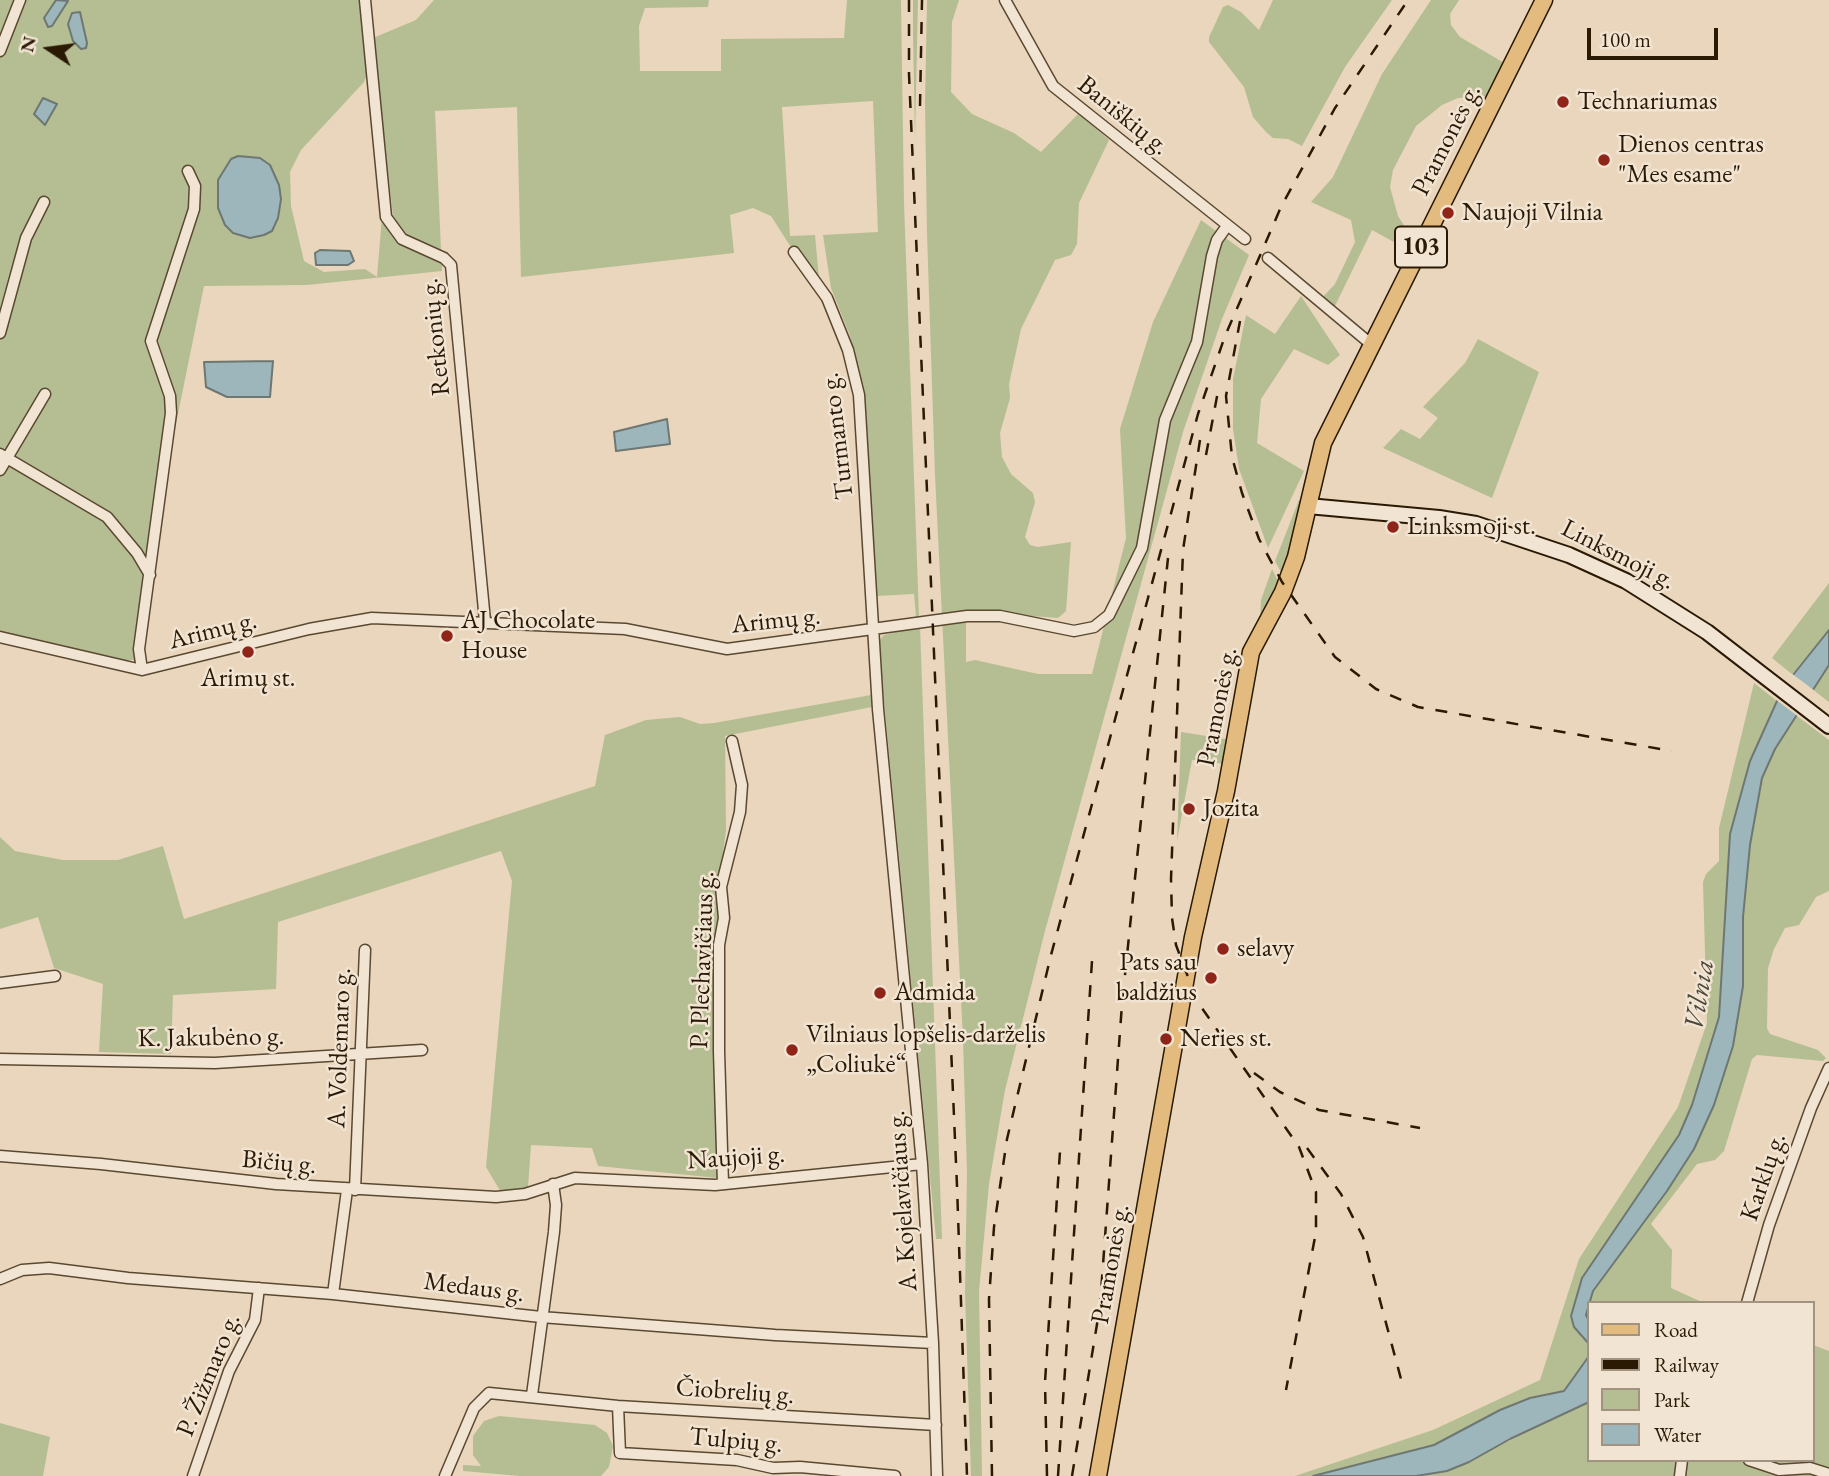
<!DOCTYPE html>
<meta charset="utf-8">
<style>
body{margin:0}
#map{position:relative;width:1829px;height:1476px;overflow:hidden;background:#e9d6bc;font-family:"EB Garamond",serif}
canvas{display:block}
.legend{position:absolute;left:1587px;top:1301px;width:228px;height:161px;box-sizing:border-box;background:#f1e4d3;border:2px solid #a19380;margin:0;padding:9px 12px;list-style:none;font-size:21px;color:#2a1903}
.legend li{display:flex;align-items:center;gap:14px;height:35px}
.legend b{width:35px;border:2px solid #a19380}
.north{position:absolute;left:14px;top:14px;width:70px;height:70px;-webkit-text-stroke:5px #f1e4d3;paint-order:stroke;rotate:283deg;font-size:19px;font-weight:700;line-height:28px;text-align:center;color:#2a1903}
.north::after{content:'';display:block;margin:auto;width:24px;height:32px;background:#2a1903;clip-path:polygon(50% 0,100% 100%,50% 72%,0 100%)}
.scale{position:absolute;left:1587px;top:28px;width:131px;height:32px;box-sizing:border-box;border:4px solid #2a1903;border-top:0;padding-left:9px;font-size:21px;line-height:24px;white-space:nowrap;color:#2a1903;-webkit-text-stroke:5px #f1e4d3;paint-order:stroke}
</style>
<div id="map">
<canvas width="1829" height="1476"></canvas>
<ul class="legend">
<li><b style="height:9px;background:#e4bb7e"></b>Road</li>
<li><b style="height:9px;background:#2a1903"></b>Railway</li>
<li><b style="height:19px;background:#b5be92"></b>Park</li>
<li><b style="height:19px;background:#9cb6bb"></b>Water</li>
</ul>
<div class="north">N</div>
<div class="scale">100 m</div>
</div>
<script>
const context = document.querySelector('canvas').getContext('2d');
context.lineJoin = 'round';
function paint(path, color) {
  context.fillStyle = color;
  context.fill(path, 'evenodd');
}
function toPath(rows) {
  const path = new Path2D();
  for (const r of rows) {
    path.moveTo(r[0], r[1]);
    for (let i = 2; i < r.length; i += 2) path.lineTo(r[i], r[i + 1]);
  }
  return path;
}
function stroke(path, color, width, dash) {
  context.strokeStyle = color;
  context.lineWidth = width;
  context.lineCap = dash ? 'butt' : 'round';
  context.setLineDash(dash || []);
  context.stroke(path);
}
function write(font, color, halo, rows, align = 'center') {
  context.font = font + ' "EB Garamond",serif';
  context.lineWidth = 5;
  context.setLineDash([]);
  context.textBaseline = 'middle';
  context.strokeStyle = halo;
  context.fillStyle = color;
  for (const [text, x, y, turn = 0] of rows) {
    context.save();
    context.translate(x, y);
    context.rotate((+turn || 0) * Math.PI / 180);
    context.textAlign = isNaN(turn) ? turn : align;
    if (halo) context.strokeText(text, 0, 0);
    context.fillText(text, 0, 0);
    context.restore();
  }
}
paint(toPath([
 [0,0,361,0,369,70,364,82,301,150,290,172,291,206,304,261,324,272,365,269,377,277,382,217,391,235,399,243,442,264,442,271,307,285,204,286,169,458,160,465,134,660,112,660,0,631],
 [279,185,281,198,278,218,250,238,232,233],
 [434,0,709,0,708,7,645,8,639,26,640,71,721,71,721,39,844,38,847,0,901,0,904,203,919,616,916,617,914,594,877,596,862,390,850,336,831,288,823,235,878,232,873,101,782,107,790,236,815,235,819,278,794,252,771,216,753,208,730,215,734,253,521,277,517,107,435,111,441,250,401,233,394,225,373,38,416,20],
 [913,0,918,0,915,141,913,32],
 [927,0,959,0,952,22,951,92,972,114,1014,133,1041,152,1079,113,1109,140,1079,203,1077,244,1071,255,1055,260,1021,329,1009,384,1010,398,1000,433,1002,457,1011,474,1033,493,1035,502,1025,537,1030,545,1038,547,1071,542,1066,611,1058,618,966,611,966,662,975,660,1038,674,1092,674,1126,538,1120,429,1153,322,1201,220,1249,255,1222,319,1183,432,1045,931,1005,1090,989,1184,979,1291,982,1476,971,1476,965,1293,967,1172,963,1040,935,475,927,234,925,104],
 [1273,0,1392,0,1345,67,1302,146,1288,139,1273,138,1266,132,1253,117,1244,87,1209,42,1209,37,1223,7,1228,5,1241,12,1259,30],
 [1431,0,1459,0,1450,14,1451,25,1460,37,1506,64,1486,96,1458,98,1442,105,1416,126,1393,170,1390,187,1398,216,1416,244,1412,252,1372,230,1334,308,1321,299,1335,284,1355,242,1351,220,1311,202,1333,177,1382,74],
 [1301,296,1340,355,1328,365,1294,349,1261,399,1257,443,1304,471,1268,548,1239,469,1233,429,1233,379,1246,315,1275,334],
 [1478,339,1539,372,1492,498,1383,448,1401,429,1420,439,1438,418,1423,407,1465,363],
 [1299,500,1303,500,1284,578,1275,561],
 [1272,569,1280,585,1260,620,1261,600],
 [1829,583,1829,630,1793,675,1772,658],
 [920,626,942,1239,936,1239,879,650,879,641,884,635],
 [1829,665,1829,702,1812,689],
 [1754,683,1777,701,1750,761,1730,833,1719,1017,1692,1105,1679,1135,1582,1278,1581,1337,1589,1344,1587,1361,1564,1391,1530,1398,1500,1410,1434,1445,1313,1476,1295,1476,1433,1430,1540,1380,1579,1259,1678,1107,1707,1023,1703,882,1706,874,1719,861,1719,828],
 [871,695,872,707,725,736,726,830,718,892,718,1178,598,1166,592,1148,531,1145,528,1187,502,1194,486,1167,512,881,501,851,278,922,276,989,173,995,171,1054,99,1052,103,984,54,968,38,917,0,929,0,837,15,851,63,860,118,860,163,846,184,919,595,786,605,735,646,720,680,717,700,724,714,723],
 [1797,716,1829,740,1829,891,1816,897,1799,925,1785,928,1774,949,1768,968,1767,1028,1770,1034,1818,1050,1826,1058,1823,1061,1757,1055,1752,1059,1724,1151,1715,1160,1697,1164,1651,1224,1672,1250,1671,1288,1704,1303,1589,1303,1589,1321,1586,1315,1587,1306,1593,1291,1694,1149,1733,1046,1743,986,1743,917,1750,845,1762,778,1775,749],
 [1181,732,1232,740,1226,764,1192,760,1177,841],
 [1813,1345,1829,1351,1829,1476,1416,1476,1447,1471,1589,1402,1589,1460,1813,1460],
 [499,1416,595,1425,607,1433,613,1446,609,1467,601,1476,520,1476,463,1471,463,1465,481,1466,473,1455,473,1436,484,1421],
 [0,1423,50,1437,43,1476,0,1476]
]), '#b5be92');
const water = toPath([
 [56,0,68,1,52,26,48,27,44,18,56,0],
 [80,12,87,43,86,48,81,49,73,41,68,24,72,13,80,12],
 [43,98,57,104,45,125,34,114,43,98],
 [238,156,260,158,270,165,279,185,281,199,278,218,272,231,264,235,250,238,233,233,225,225,218,208,218,180,231,159,238,156],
 [320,250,350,251,354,261,348,265,316,265,315,253,320,250],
 [273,361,270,397,227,397,206,387,204,362,273,361],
 [667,419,670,444,616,451,614,432,667,419],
 [1829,630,1829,665,1775,749,1762,778,1750,845,1743,917,1743,986,1733,1046,1714,1105,1694,1149,1667,1191,1593,1291,1586,1315,1589,1321,1589,1344,1574,1327,1571,1316,1582,1278,1679,1135,1692,1105,1719,1017,1730,834,1750,761,1777,701,1793,675,1829,630],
 [1589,1356,1589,1402,1510,1439,1469,1462,1447,1471,1416,1476,1313,1476,1434,1445,1500,1410,1530,1398,1564,1391,1589,1356]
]);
paint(water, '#9cb6bb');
stroke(water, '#6e7771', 2);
paint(toPath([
 [1791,673,1815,691,1800,718,1775,699]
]), '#e9d6bc');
const street = toPath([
 [365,0,386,217,402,239,444,258,451,265,485,621],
 [1005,0,1053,86,1245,239],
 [0,51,20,0],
 [794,252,827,298,848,350,859,395,878,709,922,1164,933,1343,937,1476],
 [1268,258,1372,345],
 [0,333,26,238,44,202],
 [0,454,107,517,137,553,150,575],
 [0,470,45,394],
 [0,637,142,670,309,629,372,618,625,629,727,649,967,616,1000,616,1074,631,1094,627,1109,615,1142,548,1165,420,1197,342,1212,256,1217,240,1227,226],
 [142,670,139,649,171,413,170,396,151,341,194,209,195,186,188,171],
 [0,983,55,976],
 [0,1059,215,1063,422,1050],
 [0,1156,101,1164,276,1184,496,1197,525,1194,575,1178,715,1185,922,1164],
 [723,1184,719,1051,719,945,724,918,721,887,740,812,742,785,732,741],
 [355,1190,365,950],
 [0,1279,22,1270,49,1268,128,1278,333,1294,541,1317,775,1335,933,1343],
 [333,1294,347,1190],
 [1747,1303,1769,1225,1811,1108,1829,1068],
 [532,1395,554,1232,556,1205,553,1184],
 [618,1406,620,1453,737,1460,773,1468,800,1467,895,1476],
 [1749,1460,1779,1470,1810,1468,1829,1474],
 [193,1476,229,1371,255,1320,259,1288],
 [445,1476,474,1408,489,1393,618,1406,936,1425],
 [1680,1476,1682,1460]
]);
const secondary = toPath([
 [1308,506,1439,518,1476,524,1569,555,1626,581,1707,632,1829,726]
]);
const primary = toPath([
 [1098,1476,1193,937,1226,791,1251,652,1283,592,1296,557,1323,443,1544,0]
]);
stroke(street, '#5a4831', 13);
stroke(secondary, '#2a1903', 18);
stroke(primary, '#2a1903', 19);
stroke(street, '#f1e4d3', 10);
stroke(secondary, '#f1e4d3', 14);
stroke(primary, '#e4bb7e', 16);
stroke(toPath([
 [909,0,909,74,957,1186,967,1476],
 [920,106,922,0],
 [1240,321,1226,396,1232,457,1242,493,1259,539,1282,582,1335,657,1376,689,1418,707,1672,751],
 [1200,440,1183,550,1171,879,1172,918,1176,945,1197,1001,1299,1147,1316,1192,1316,1232,1286,1390],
 [1206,455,1219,386],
 [1254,1073,1280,1092,1319,1110,1420,1128],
 [1307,1148,1341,1194,1363,1237,1401,1379],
 [992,1476,989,1299,994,1227,1007,1139,1051,955,1198,414,1225,336,1281,207,1335,108,1408,0],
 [1047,1476,1045,1382,1060,1151],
 [1058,1476,1092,961],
 [1072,1476,1100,1306,1122,1004,1168,558]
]), '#2a1903', 2.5, [12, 12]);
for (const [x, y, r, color] of [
 [1563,102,7,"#8f2418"],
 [1604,160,7,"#8f2418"],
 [1448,213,7,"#8f2418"],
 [1393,527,7,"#8f2418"],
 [447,636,7,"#8f2418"],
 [248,652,7,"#8f2418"],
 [1189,809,7,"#8f2418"],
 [1223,949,7,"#8f2418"],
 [1211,978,7,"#8f2418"],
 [880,993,7,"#8f2418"],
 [1166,1039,7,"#8f2418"],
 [792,1050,7,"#8f2418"]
]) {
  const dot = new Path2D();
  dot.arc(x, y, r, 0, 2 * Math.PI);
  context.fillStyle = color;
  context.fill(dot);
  stroke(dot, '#f1e4d3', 2.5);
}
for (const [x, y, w] of [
 [1421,247,52]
]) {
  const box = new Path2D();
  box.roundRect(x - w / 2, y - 20.5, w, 41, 5);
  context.fillStyle = '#f1e4d3';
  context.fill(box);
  stroke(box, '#2a1903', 2);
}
write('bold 24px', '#2a1903', null, [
 ["103",1421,247]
]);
write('26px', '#2a1903', '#f1e4d3', [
 ["Technariumas",1577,102],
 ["Dienos centras",1618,145],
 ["\"Mes esame\"",1618,175],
 ["Naujoji Vilnia",1462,213],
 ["Linksmoji st.",1407,527],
 ["AJ Chocolate",461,621],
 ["House",461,651],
 ["Arimų st.",248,679,"center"],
 ["Jozita",1203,809],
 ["selavy",1237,949],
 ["Pats sau",1197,963,"right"],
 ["baldžius",1197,993,"right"],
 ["Admida",894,993],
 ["Vilniaus lopšelis-darželis",806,1035],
 ["„Coliukė“",806,1065],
 ["Neries st.",1180,1039]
], 'left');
write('26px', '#2a1903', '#f1e4d3', [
 ["Baniškių g.",1123,116,39],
 ["Pramonės g.",1447,140,-63],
 ["Retkonių g.",436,337,-96],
 ["Turmanto g.",838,436,-97],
 ["Linksmoji g.",1618,555,27],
 ["Arimų g.",776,621,-6],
 ["Arimų g.",213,631,-14],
 ["Pramonės g.",1218,707,-79],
 ["P. Plechavičiaus g.",703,960,-88],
 ["K. Jakubėno g.",211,1038,-1],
 ["A. Voldemaro g.",340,1048,-88],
 ["Naujoji g.",736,1158,-4],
 ["Bičių g.",279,1163,5],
 ["Karklų g.",1764,1177,-71],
 ["A. Kojelavičiaus g.",903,1201,-94],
 ["Pramonės g.",1111,1264,-80],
 ["Medaus g.",474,1288,7],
 ["P. Žižmaro g.",209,1375,-68],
 ["Čiobrelių g.",735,1392,4],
 ["Tulpių g.",736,1441,5]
]);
write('italic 28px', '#4c483a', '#f1e4d3', [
 ["Vilnia",1700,995,-81]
]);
</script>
